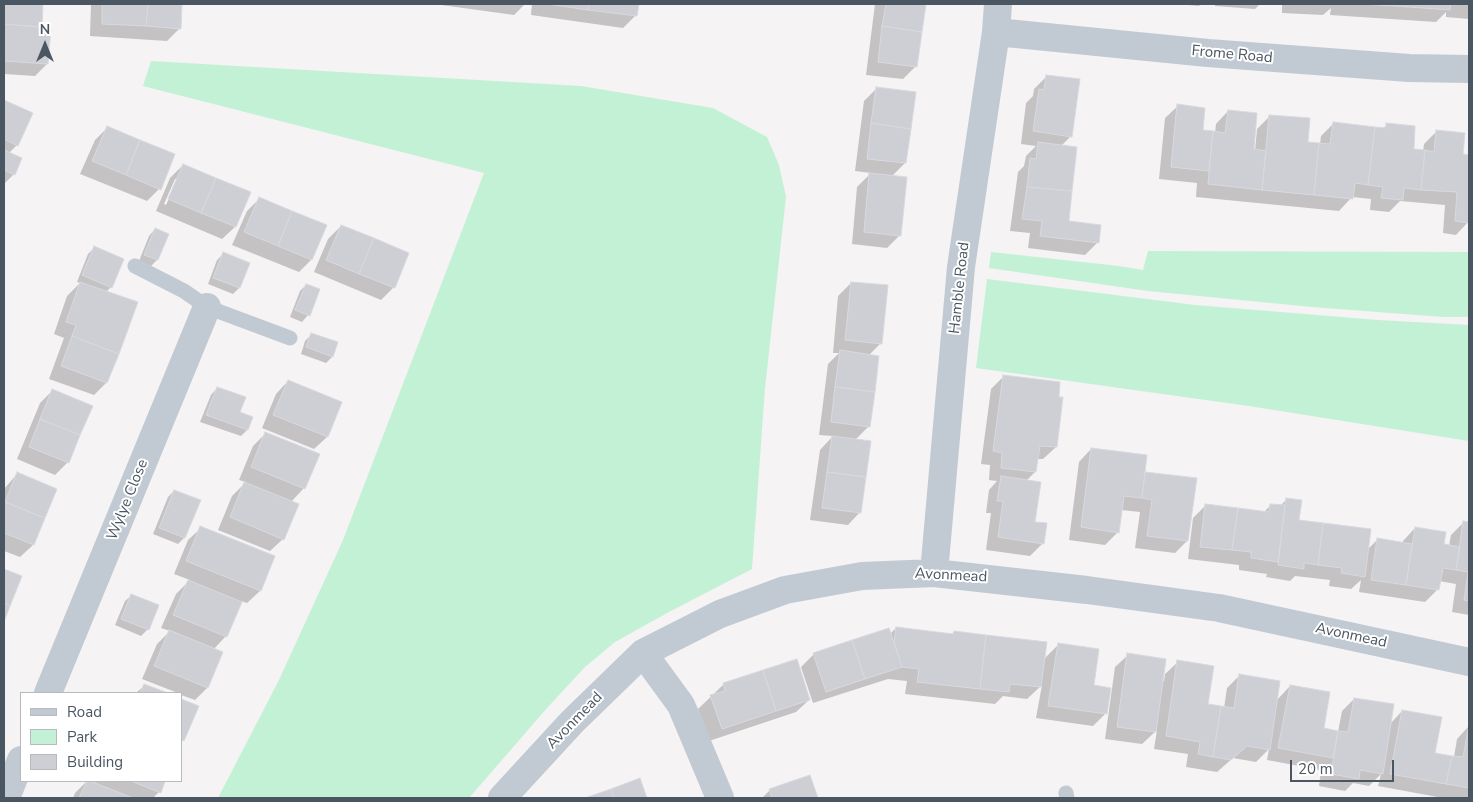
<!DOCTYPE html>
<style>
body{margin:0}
#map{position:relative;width:1473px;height:802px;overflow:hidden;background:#f5f3f3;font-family:"Nunito Sans",sans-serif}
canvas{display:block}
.frame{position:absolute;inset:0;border:5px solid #4a5661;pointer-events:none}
.legend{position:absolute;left:20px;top:692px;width:162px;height:90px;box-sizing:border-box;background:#fff;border:1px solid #b7bbc0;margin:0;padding:6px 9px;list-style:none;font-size:15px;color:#4a5661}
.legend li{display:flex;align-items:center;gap:10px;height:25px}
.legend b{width:25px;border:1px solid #b7bbc0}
.north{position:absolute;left:20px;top:20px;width:50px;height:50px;-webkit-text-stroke:4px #fff;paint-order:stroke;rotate:0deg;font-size:14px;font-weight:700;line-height:20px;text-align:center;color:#4a5661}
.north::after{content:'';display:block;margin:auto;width:18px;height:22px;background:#4a5661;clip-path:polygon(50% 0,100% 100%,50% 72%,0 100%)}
.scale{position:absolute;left:1290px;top:760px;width:104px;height:22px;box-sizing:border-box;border:2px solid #4a5661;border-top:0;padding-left:6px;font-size:15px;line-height:18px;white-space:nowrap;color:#4a5661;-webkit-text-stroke:4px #fff;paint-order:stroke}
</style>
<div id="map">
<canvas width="1473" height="802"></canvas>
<div class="frame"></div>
<ul class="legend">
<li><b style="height:6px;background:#c1cad2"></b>Road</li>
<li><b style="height:14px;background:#c3f1d5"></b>Park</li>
<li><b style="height:14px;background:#cdcfd5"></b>Building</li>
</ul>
<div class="north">N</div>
<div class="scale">20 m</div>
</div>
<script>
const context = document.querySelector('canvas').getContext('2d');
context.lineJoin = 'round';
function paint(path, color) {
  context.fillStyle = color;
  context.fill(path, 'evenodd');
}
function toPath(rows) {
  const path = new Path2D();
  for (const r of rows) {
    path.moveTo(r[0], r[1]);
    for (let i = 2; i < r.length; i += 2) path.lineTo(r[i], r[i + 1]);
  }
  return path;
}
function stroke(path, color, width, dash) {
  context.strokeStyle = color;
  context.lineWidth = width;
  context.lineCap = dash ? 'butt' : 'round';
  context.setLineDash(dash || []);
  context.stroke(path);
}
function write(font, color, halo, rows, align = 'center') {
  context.font = font + ' "Nunito Sans",sans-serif';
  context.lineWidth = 4;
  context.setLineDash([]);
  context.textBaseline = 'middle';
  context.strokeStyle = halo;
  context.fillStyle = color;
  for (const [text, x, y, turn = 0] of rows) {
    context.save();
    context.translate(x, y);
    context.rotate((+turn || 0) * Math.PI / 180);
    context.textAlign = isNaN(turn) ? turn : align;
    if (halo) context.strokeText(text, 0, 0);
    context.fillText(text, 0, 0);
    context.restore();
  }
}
paint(toPath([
 [151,61,581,86,713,108,767,137,779,165,786,197,765,388,752,569,667,613,615,642,585,667,547,708,469,798,218,798,279,680,343,540,484,173,143,86],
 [1148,251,1469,252,1469,317,1443,317,1312,307,1148,291,989,268,991,252,1119,266,1143,270],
 [987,279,1195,305,1378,320,1469,325,1469,441,1249,406,976,368]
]), '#c3f1d5');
paint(toPath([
 [4,4,42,4,41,28,47,64,35,76,4,74],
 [91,4,181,4,180,28,167,41,90,36],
 [434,4,525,4,514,15],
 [532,4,638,4,636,15,623,28,531,15],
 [875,4,924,4,916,66,903,79,866,75],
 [1177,4,1201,4,1199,6],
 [1215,4,1260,4,1255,9,1215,6],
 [1282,4,1469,4,1469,19,1446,17,1446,12,1436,22,1330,15,1331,8,1323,15,1282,13],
 [1047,76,1071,136,1061,146,1068,222,1098,242,1085,255,1028,248,1030,233,1010,231,1018,172,1024,166,1026,156,1036,146,1021,144,1026,103,1033,96,1034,89],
 [877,88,905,163,891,177,900,235,887,248,852,244,857,187,871,173,855,171,864,101],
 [4,101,32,114,17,145,9,153,14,174,4,184],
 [1178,106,1201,131,1215,133,1216,124,1228,111,1252,151,1255,151,1257,129,1270,116,1306,143,1320,144,1321,136,1333,124,1382,129,1387,125,1412,151,1423,152,1424,144,1437,131,1461,155,1469,156,1468,222,1456,235,1443,233,1445,205,1400,201,1389,212,1370,210,1371,199,1352,197,1339,211,1196,197,1197,183,1159,179,1165,118],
 [107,128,159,189,147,201,80,174,95,140],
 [183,165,235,227,222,239,156,211,170,178],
 [175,179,178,179,166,205,164,204],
 [259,199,311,260,299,272,232,245,247,211],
 [341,226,407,254,393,288,381,300,314,272,328,239],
 [155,229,157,260,151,266,139,261,149,236],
 [94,248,111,287,106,292,136,302,106,383,94,395,49,379,64,338,54,334,67,296,80,283,77,282,88,254],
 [223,254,239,288,233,294,208,284,217,260],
 [851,283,881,343,869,355,869,426,855,440,860,512,848,525,810,520,820,450,833,436,819,435,828,364,839,353,833,353,838,296],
 [306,285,318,290,308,315,302,322,290,317,300,291],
 [312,334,337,343,332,357,326,363,301,354,305,341],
 [1004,376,1056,447,1043,459,1037,459,1035,472,1026,481,1034,523,1043,543,1030,556,986,550,991,513,986,513,989,490,997,481,989,480,990,465,981,464,991,389],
 [288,381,341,403,327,437,314,449,262,428,276,394],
 [217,388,239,413,252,418,247,430,241,436,200,422,211,395],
 [52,391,68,462,55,475,17,459,40,403],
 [266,433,304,488,291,502,283,539,270,551,218,530,232,496,246,482,239,480,253,446],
 [1091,449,1144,473,1187,541,1175,553,1135,548,1140,512,1121,510,1118,532,1105,545,1069,540,1079,462],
 [17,474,56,489,33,545,20,557,4,551,4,489],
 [174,491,184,538,178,544,153,534,168,497],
 [1287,499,1298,521,1367,550,1377,540,1402,543,1403,541,1415,528,1443,545,1449,546,1451,535,1464,522,1469,523,1469,615,1452,612,1456,584,1439,581,1438,589,1425,602,1359,592,1361,580,1351,589,1329,586,1330,580,1295,576,1290,581,1266,577,1267,574,1239,570,1239,565,1188,559,1193,518,1206,505,1264,512,1271,505,1280,506],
 [201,528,273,557,260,591,247,603,241,601,226,636,213,650,207,688,195,700,181,695,181,693,178,693,142,679,157,644,170,631,161,628,176,594,190,580,174,574,188,540],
 [132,595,157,606,148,629,141,636,115,625,125,601],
 [896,628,951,635,954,632,1043,660,1059,644,1092,686,1105,714,1093,726,1036,718,1042,685,1027,699,1003,696,995,704,905,694,907,681,888,679,813,703,801,667,814,654,890,634],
 [1128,655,1162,681,1164,681,1165,674,1178,662,1206,706,1224,708,1227,688,1239,676,1276,701,1290,686,1322,729,1338,732,1342,711,1354,699,1390,724,1402,711,1434,754,1454,757,1457,739,1469,726,1469,798,1443,798,1378,786,1381,774,1369,786,1353,783,1345,791,1319,786,1321,770,1267,760,1269,749,1256,762,1233,758,1217,772,1186,767,1188,754,1154,749,1157,730,1142,744,1105,739,1115,667],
 [724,684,809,700,796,712,709,741,698,709],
 [145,685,165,693,136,693],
 [809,776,817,798,762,798,770,790],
 [639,780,645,798,589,798],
 [87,781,94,784,96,781,164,781,159,792,153,798,73,798,75,793]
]), '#0003');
const building = toPath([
 [4,4,43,4,42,27,4,24,4,4],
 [102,4,148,4,146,26,102,24,102,4],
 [148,4,182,4,181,29,146,26,148,4],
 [547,4,589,4,588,10,547,4],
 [589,4,639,4,637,16,588,10,589,4],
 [886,4,926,4,922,32,882,26,886,4],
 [1359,4,1395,4,1395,6,1359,4],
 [1395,4,1451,4,1450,10,1395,6,1395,4],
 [4,24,51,28,48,64,4,61,4,24],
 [882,26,922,32,917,67,878,62,882,26],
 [1046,75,1080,79,1072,137,1033,131,1039,89,1044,90,1046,75],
 [876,87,916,92,911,129,871,123,876,87],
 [4,100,33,113,18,146,4,139,4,100],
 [1177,104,1205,108,1203,130,1213,131,1209,171,1171,167,1177,104],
 [1228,110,1257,113,1254,149,1266,151,1262,190,1208,184,1213,131,1225,133,1228,110],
 [1269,115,1310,118,1308,142,1319,143,1314,195,1262,190,1269,115],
 [1333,122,1375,127,1368,185,1355,183,1353,199,1314,195,1319,143,1330,144,1333,122],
 [871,123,911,129,906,163,867,159,871,123],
 [1386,123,1415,126,1414,149,1425,150,1421,190,1404,188,1403,200,1381,198,1383,187,1368,185,1375,127,1386,128,1386,123],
 [107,126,140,140,126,175,92,161,107,126],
 [1436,130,1465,133,1463,154,1469,155,1469,223,1455,221,1457,192,1421,190,1425,150,1434,152,1436,130],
 [140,140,175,154,161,190,126,175,140,140],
 [1038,142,1077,147,1072,191,1027,187,1030,158,1036,159,1038,142],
 [4,150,22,158,15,175,4,170,4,150],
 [183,164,216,178,201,213,168,199,183,164],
 [869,173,907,177,901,236,864,232,869,173],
 [216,178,251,192,236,227,201,213,216,178],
 [1027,187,1072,191,1069,221,1101,225,1099,243,1040,236,1042,221,1022,219,1027,187],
 [259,197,292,211,278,246,244,232,259,197],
 [292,211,327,225,312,260,278,246,292,211],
 [341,225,374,238,359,274,326,260,341,225],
 [155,228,169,234,158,260,144,255,155,228],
 [374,238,409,253,395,288,359,274,374,238],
 [94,246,124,259,112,288,82,275,94,246],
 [223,252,250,263,240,288,213,278,223,252],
 [80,282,138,302,119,354,72,336,76,325,66,322,80,282],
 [851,282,888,285,882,344,845,340,851,282],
 [306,284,320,289,310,316,295,310,306,284],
 [311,333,338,342,333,357,306,347,311,333],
 [72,336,119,354,107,383,61,366,72,336],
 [840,350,879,356,875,392,835,387,840,350],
 [1003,375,1060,382,1059,397,1063,397,1057,447,1040,446,1036,472,1001,468,1002,453,993,451,1003,375],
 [288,380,342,402,328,437,273,415,288,380],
 [217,387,246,397,240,412,253,417,248,430,206,415,217,387],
 [835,387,875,392,870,427,831,422,835,387],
 [52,389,93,406,80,435,40,419,52,389],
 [40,419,80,435,69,463,29,447,40,419],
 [265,432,320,454,305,489,251,467,265,432],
 [832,436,871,441,866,477,827,472,832,436],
 [1091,448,1147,455,1142,498,1124,496,1119,533,1081,527,1091,448],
 [17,472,57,489,45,518,5,502,17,472],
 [827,472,866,477,861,513,822,508,827,472],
 [1145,472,1197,478,1188,541,1147,536,1152,500,1142,498,1145,472],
 [1001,476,1041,482,1035,522,1047,523,1044,544,998,537,1003,501,997,501,1001,476],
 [244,482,299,504,284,540,230,517,244,482],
 [174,490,201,500,185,538,159,528,174,490],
 [1286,498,1302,500,1299,520,1323,523,1318,565,1304,563,1304,569,1278,565,1286,498],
 [5,502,45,518,34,545,4,533,4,505,5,502],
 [1205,504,1238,508,1232,550,1200,547,1205,504],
 [1270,504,1285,505,1278,562,1251,558,1251,552,1232,550,1238,508,1269,512,1270,504],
 [1463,521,1469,522,1469,601,1464,600,1468,572,1456,570,1463,521],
 [1323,523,1371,529,1365,577,1341,573,1342,568,1318,565,1323,523],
 [200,526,275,556,261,591,186,561,200,526],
 [1415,527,1446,532,1444,544,1460,547,1456,570,1443,568,1439,590,1406,585,1415,527],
 [1377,538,1412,544,1406,585,1371,580,1377,538],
 [4,569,22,576,10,606,4,603,4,569],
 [188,580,242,602,227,637,173,615,188,580],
 [131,594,159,605,149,630,121,619,131,594],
 [4,603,10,606,4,622,4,603],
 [896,627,953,634,954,631,986,635,980,689,917,682,919,669,902,667,894,642,896,627],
 [889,628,902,667,865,679,852,640,889,628],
 [169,630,223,652,208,688,154,666,169,630],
 [986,635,1047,642,1041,687,1010,684,1009,692,980,689,986,635],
 [852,640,865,679,826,692,813,653,852,640],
 [1058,643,1099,649,1094,685,1111,688,1107,714,1048,706,1058,643],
 [1127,653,1166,659,1156,732,1117,727,1127,653],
 [797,659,810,700,776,711,763,670,797,659],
 [1177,660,1214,666,1208,704,1221,706,1213,757,1198,754,1200,742,1166,736,1177,660],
 [763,670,776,711,722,729,710,695,725,691,723,683,763,670],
 [1239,674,1280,681,1270,750,1247,746,1231,760,1213,757,1221,706,1234,708,1239,674],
 [144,684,168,693,140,693,144,684],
 [1290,685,1330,692,1324,728,1338,731,1333,758,1278,748,1290,685],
 [1354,698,1394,704,1383,774,1360,770,1359,779,1331,774,1338,731,1348,732,1354,698],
 [181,699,199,706,184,741,181,740,181,699],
 [1402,710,1442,717,1435,753,1452,756,1446,784,1390,774,1402,710],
 [1469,725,1469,788,1446,784,1452,756,1463,757,1469,725],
 [810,775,818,798,772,798,769,789,810,775],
 [640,778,647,798,614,798,611,789,640,778],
 [87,781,90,781,133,798,79,798,87,781],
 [131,781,165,781,161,793,131,781],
 [611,789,614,798,585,798,611,789]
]);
paint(building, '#cdcfd5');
stroke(building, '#d7d9de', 1);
stroke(toPath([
 [135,266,184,291,207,307,290,338],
 [1066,793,1067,798]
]), '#c1cad2', 15);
stroke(toPath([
 [996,32,1208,53,1409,68,1469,69],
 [934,573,961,267,996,32,998,4],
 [643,653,681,705,720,798],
 [48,693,207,307],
 [6,798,21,760],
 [502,798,572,722,643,653,720,614,785,590,862,576,934,573,1087,590,1219,608,1469,662]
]), '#c1cad2', 28);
write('15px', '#4a5661', '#fff', [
 ["Frome Road",1232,55,5],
 ["Hamble Road",960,288,-84],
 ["Wylye Close",128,500,-68],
 ["Avonmead",951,576,3],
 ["Avonmead",1351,636,12],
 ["Avonmead",575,721,-46]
]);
</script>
